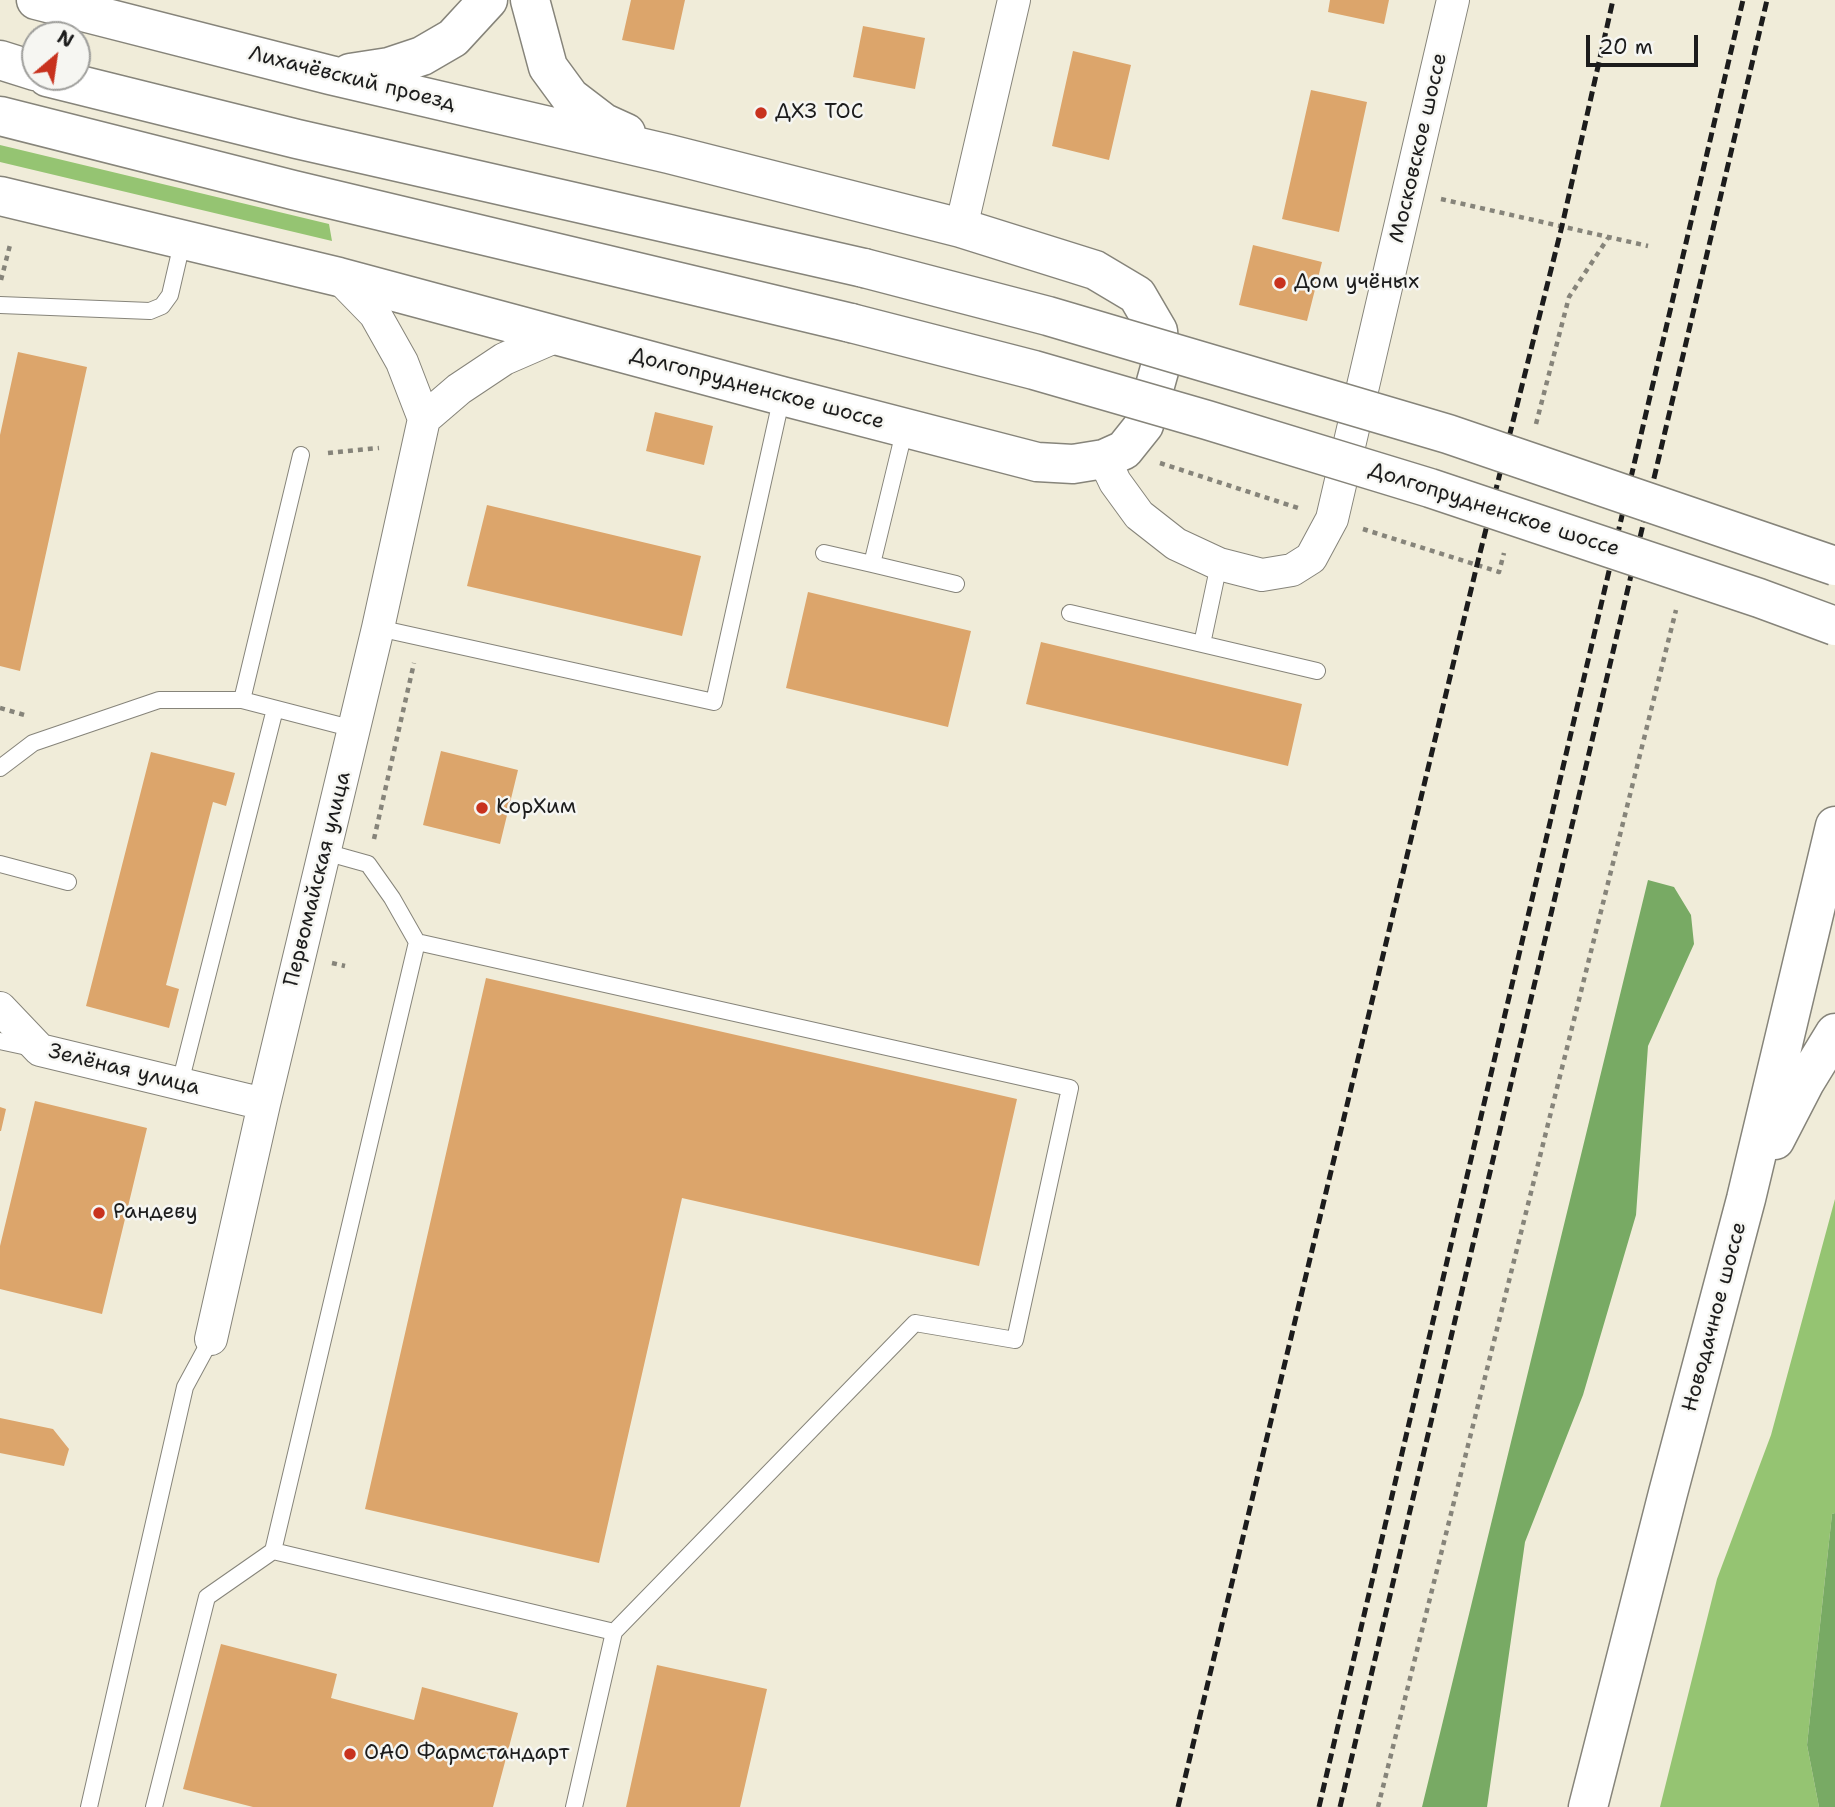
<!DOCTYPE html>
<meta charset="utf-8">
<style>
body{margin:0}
#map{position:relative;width:1835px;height:1807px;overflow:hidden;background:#f0ecd9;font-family:"Shantell Sans",sans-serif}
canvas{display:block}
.north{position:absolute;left:21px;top:21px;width:70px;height:70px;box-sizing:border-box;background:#f6f6f2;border:2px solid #9f9f9c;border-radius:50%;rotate:29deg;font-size:19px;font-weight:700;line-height:28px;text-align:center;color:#1c1c1c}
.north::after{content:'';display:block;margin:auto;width:24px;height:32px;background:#c8321e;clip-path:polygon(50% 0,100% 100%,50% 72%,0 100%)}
.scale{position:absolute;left:1586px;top:35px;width:112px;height:32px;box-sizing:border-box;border:4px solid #1c1c1c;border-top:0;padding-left:9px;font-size:21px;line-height:24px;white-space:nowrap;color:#1c1c1c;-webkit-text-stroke:5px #f6f6f2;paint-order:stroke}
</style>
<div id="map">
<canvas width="1835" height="1807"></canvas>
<div class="north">N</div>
<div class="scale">20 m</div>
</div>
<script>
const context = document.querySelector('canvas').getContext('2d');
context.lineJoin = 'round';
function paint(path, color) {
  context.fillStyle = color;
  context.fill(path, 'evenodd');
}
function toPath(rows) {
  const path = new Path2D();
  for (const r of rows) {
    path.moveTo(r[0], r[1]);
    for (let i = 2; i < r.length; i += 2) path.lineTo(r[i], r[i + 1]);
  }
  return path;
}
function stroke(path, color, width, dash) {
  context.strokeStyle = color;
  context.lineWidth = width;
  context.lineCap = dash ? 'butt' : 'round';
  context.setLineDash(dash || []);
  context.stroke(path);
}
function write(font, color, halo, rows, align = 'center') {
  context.font = font + ' "Shantell Sans",sans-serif';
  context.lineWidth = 5;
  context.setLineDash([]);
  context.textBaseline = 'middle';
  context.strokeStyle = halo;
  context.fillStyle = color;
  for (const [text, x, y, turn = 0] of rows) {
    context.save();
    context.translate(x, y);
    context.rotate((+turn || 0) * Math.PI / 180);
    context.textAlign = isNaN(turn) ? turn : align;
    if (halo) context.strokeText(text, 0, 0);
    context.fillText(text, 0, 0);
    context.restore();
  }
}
paint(toPath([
 [0,145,329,224,332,241,0,162],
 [1835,1199,1835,1513,1832,1514,1807,1745,1819,1807,1660,1807,1717,1579,1771,1435]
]), '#95c472');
paint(toPath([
 [1648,880,1674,887,1691,915,1694,944,1648,1046,1636,1215,1583,1395,1525,1542,1487,1807,1422,1807],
 [1835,1513,1835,1807,1819,1807,1807,1745,1832,1514]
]), '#78aa64');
paint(toPath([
 [631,0,685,0,674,50,622,40],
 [1330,0,1389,0,1384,24,1328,12],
 [863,26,925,38,915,89,853,77],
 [1073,51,1131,65,1109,160,1052,146],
 [1311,90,1367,102,1339,232,1282,219],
 [1253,245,1322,262,1307,321,1239,305],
 [18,352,87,367,20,671,0,666,0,435],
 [655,412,713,426,704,465,646,451],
 [487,505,701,556,682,636,467,586],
 [808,592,971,631,948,727,786,688],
 [1041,642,1302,704,1288,766,1026,704],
 [441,751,518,770,500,844,423,825],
 [151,752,235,773,226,806,213,802,166,985,179,989,169,1028,86,1006],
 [486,978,1017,1099,979,1266,682,1198,599,1563,365,1509],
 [35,1101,147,1128,102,1314,0,1289,0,1246],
 [0,1107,6,1109,1,1131,0,1131],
 [0,1418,53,1429,69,1449,64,1466,0,1453],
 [221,1644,337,1674,331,1698,414,1720,422,1687,518,1713,493,1807,253,1807,183,1789],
 [657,1665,767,1689,740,1807,626,1807]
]), '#dca56b');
const lane = toPath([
 [0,305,150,311,162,306,170,295,183,239],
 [905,428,872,564,956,584],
 [301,455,242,700,354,729],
 [824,553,872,564],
 [1070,613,1317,671],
 [378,628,714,702,782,396],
 [1202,644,1219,564],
 [0,768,33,743,159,700,242,700],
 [325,852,368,864,392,898,417,942,273,1551,614,1632,574,1807],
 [0,864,68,882],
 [417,942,1070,1088,1015,1340,915,1323,614,1632],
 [0,1041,32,1048],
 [180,1083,275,709],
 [89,1807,185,1387,211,1339],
 [154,1807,207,1597,273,1551]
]);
const street = toPath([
 [961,228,1014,0],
 [424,419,459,389,504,359,557,336],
 [1104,459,1115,482,1139,515,1176,544,1219,564,1262,575,1292,570,1311,558,1332,519,1453,0],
 [0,1008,40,1050,264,1104],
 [211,1339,264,1104,378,628,424,419,402,362,375,314,339,277]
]);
const secondary = toPath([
 [530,0,548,67,570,97,604,123,626,133],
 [0,60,35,71],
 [350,73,389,67,422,56,453,38,488,0],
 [47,77,297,139,864,268],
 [0,116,293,190,851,323],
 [0,196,339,277,782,396,1037,462,1073,464,1104,459,1124,450,1144,425,1161,364,1158,331,1137,295,1095,270,961,228,669,154,330,75,36,0],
 [1775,1140,1805,1082,1835,1033],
 [1588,1807,1668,1493,1746,1199,1835,826]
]);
stroke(lane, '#86847a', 18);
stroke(street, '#86847a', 34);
stroke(secondary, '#86847a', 41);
stroke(toPath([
 [1441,199,1648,246],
 [1,280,10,245],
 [1536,424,1569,297,1608,238],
 [328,453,379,448],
 [1160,463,1298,508],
 [1363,529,1499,572,1504,553],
 [0,708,28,716],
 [374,839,414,663],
 [332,963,345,966],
 [1378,1807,1676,610]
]), '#86847a', 4.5, [5, 5]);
stroke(lane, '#fff', 16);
stroke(street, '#fff', 32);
stroke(secondary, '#fff', 38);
stroke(toPath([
 [1178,1807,1477,565,1562,226,1613,0],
 [1319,1807,1743,0],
 [1340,1807,1767,0]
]), '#1c1c1c', 5, [10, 5]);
const secondaryBridge = toPath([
 [864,268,1048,316,1448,434,1835,566],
 [851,323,1034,370,1207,420,1430,488,1759,598,1835,626]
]);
stroke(secondaryBridge, '#86847a', 41, []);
stroke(secondaryBridge, '#fff', 38);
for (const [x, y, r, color] of [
 [761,113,7,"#c8321e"],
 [1280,283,7,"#c8321e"],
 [482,808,7,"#c8321e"],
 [99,1213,7,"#c8321e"],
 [350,1754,7,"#c8321e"]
]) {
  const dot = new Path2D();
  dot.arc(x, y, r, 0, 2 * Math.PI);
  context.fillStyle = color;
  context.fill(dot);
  stroke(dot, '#f6f6f2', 2.5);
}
write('21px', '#1c1c1c', '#f6f6f2', [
 ["Лихачёвский проезд",352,79,14],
 ["Московское шоссе",1419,148,-77],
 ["Долгопрудненское шоссе",757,389,15],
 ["Долгопрудненское шоссе",1494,510,18],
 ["Первомайская улица",318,879,-76],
 ["Зелёная улица",124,1070,14],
 ["Новодачное шоссе",1715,1317,-75]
]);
write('21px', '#1c1c1c', '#f6f6f2', [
 ["ДХЗ ТОС",775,113],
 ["Дом учёных",1294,283],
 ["КорХим",496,808],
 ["Рандеву",113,1213],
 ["ОАО Фармстандарт",364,1754]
], 'left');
</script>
